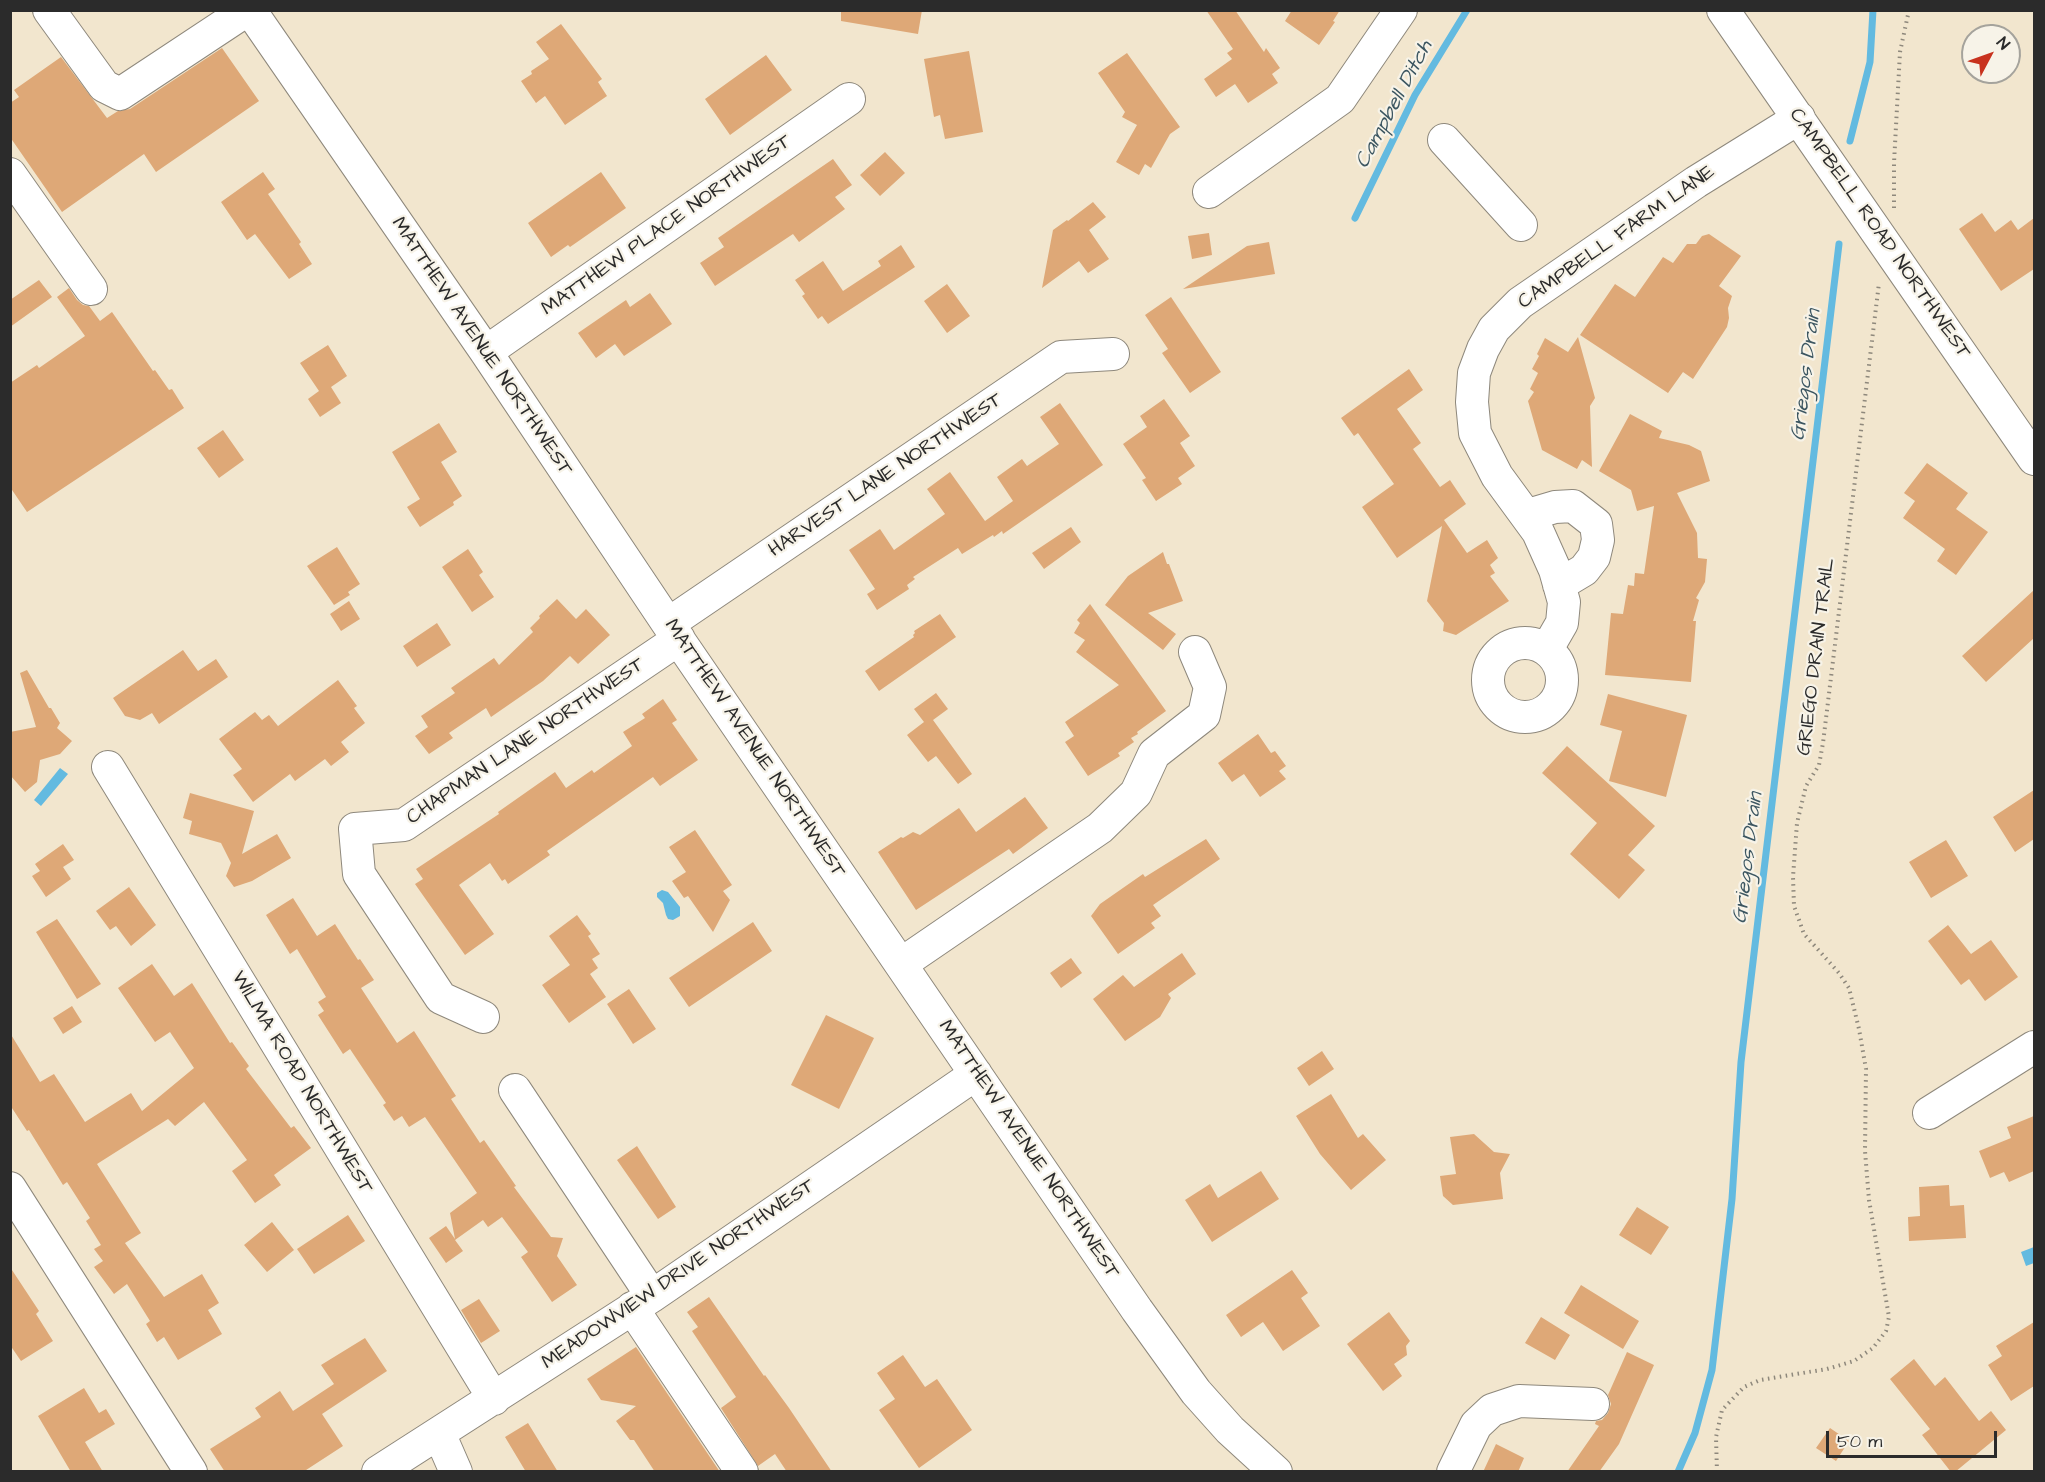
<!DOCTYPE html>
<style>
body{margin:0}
#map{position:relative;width:2045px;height:1482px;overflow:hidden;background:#f2e6ce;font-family:"Architects Daughter",sans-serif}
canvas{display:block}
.frame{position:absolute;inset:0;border:12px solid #2b2b2b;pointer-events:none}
.north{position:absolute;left:1961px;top:24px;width:60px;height:60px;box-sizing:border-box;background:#f7f3e8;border:2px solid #a5a39c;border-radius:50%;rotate:49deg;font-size:16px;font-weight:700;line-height:24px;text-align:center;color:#2b2b2b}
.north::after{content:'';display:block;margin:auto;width:21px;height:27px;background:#c8321e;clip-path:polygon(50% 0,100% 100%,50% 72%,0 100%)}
.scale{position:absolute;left:1826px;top:1431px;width:171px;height:27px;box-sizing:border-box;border:3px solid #2b2b2b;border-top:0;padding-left:8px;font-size:18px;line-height:21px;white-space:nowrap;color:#2b2b2b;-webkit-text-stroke:4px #f7f3e8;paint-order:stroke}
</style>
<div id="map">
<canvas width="2045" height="1482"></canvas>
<div class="frame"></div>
<div class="north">N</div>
<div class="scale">50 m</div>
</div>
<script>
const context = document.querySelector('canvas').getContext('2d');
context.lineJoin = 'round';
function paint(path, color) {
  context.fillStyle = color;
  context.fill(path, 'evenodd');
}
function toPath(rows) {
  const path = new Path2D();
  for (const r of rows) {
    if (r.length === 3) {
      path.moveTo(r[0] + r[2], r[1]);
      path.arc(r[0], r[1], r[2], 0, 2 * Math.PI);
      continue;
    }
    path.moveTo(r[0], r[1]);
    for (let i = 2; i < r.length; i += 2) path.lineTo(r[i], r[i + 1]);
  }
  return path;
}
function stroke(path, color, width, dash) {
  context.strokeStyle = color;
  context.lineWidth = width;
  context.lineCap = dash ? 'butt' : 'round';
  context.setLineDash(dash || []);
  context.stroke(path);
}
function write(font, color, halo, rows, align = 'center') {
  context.font = font + ' "Architects Daughter",sans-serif';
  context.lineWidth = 4.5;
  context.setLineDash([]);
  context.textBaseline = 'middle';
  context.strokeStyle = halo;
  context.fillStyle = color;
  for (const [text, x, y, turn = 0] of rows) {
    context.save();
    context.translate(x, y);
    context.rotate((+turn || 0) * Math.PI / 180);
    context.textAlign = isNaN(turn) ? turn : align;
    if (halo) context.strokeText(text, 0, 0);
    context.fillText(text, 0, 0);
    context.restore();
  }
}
paint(toPath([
 [60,768,68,774,41,806,34,800],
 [662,890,668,892,680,907,680,916,673,920,668,919,666,915,663,903,657,897,657,893],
 [2034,1247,2034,1263,2026,1266,2021,1252]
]), '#63bae0');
stroke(toPath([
 [1850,141,1870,62,1873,10],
 [1355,218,1415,95,1467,10],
 [1678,1472,1695,1433,1712,1370,1732,1199,1741,1062,1839,244]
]), '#63bae0', 7);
paint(toPath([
 [841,10,922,10,918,34,841,21],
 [1206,10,1235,10,1264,52,1266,48,1280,68,1272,74,1278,83,1248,103,1235,84,1216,97,1204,79,1232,59,1227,53,1233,49],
 [1292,10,1340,10,1333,21,1335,22,1319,45,1285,21],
 [561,24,602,79,598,82,607,96,565,125,545,96,536,103,521,81,532,74,531,71,549,59,536,42],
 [222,48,259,101,156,172,144,154,62,212,10,137,10,103,19,97,14,90,61,57,107,118,118,111,130,109],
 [969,51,983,132,945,139,940,115,934,117,924,59],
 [1127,53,1180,127,1170,134,1151,168,1145,164,1139,175,1116,162,1137,125,1122,117,1125,112,1098,73],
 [766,55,792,90,730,135,705,99],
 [885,152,905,173,880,196,860,175],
 [833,159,852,185,835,197,845,209,799,242,793,234,715,286,700,263,724,247,718,238],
 [263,172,275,189,268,194,301,242,299,244,312,264,289,279,255,234,247,240,221,202],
 [601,172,626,208,570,247,568,245,551,257,528,223],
 [1093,202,1106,217,1089,230,1109,259,1088,273,1079,261,1042,288,1053,230,1067,220,1068,221],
 [1982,213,1995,232,2011,220,2018,230,2034,218,2034,269,2001,291,1959,229],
 [1209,233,1212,255,1192,259,1188,236],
 [1709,234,1741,256,1719,286,1732,296,1728,308,1729,318,1727,327,1693,379,1683,372,1668,393,1580,335,1615,284,1635,297,1663,257,1673,263,1687,244,1696,244,1702,236],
 [1269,242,1275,274,1183,289,1247,246],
 [901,245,915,267,828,324,822,316,818,319,802,296,805,294,795,280,823,261,843,291,881,266,878,261],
 [39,280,52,297,10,327,10,300],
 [947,284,970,316,947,333,924,301],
 [69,288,77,300,83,305,89,306,100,321,112,312,153,371,155,370,169,390,172,389,184,408,27,512,10,487,10,383,37,365,39,368,85,336,57,297],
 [650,293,672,324,624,356,615,344,596,358,578,333,626,300,630,307],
 [1171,297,1221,372,1190,393,1162,353,1168,349,1145,315],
 [1578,337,1595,398,1590,406,1592,467,1582,460,1577,469,1542,450,1528,401,1534,392,1530,389,1538,373,1532,369,1539,356,1537,354,1545,338,1568,352],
 [328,345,347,376,331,387,341,403,320,417,308,399,319,391,300,363],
 [1409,369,1423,390,1397,409,1421,443,1413,449,1440,487,1450,480,1466,504,1444,520,1467,553,1487,540,1498,558,1490,565,1495,573,1490,576,1509,601,1456,635,1443,631,1444,623,1427,601,1442,526,1397,558,1362,507,1394,484,1358,433,1354,436,1341,418],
 [1164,399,1190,436,1180,443,1195,466,1178,478,1182,484,1156,501,1142,480,1146,478,1123,444,1147,427,1140,416],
 [1060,403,1103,465,1003,534,1002,531,994,537,993,535,962,554,958,548,913,577,915,579,907,585,909,589,877,610,867,594,875,589,849,550,880,529,894,550,945,514,927,489,950,472,985,521,1013,501,997,477,1022,459,1027,466,1059,444,1040,417],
 [1630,414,1662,431,1659,438,1689,445,1701,451,1710,481,1677,493,1697,533,1698,558,1707,559,1705,582,1696,598,1699,600,1693,621,1696,621,1691,682,1605,675,1611,613,1623,614,1628,585,1634,586,1635,573,1644,574,1654,506,1637,511,1631,490,1599,471],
 [439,423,457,452,441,462,462,496,453,502,454,505,420,527,407,507,420,499,392,452],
 [223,430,244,460,219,478,197,448],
 [1927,463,1968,493,1956,509,1988,532,1956,575,1937,561,1945,549,1903,518,1915,501,1904,493],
 [1071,527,1081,542,1044,569,1032,553],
 [337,547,360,584,348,592,350,595,334,605,307,566],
 [468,549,483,572,479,575,494,597,472,612,442,567],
 [1163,552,1167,564,1169,564,1183,601,1148,613,1176,634,1163,650,1105,605,1128,576],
 [2034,590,2034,638,1986,682,1962,656],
 [557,599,576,619,586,609,610,635,578,664,570,656,543,681,491,717,486,708,449,733,453,738,429,754,415,736,428,727,421,716,455,693,451,688,494,658,499,665,533,632,530,628,540,618,539,616],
 [349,601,360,619,341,631,330,614],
 [1090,604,1166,711,1137,732,1138,734,1131,738,1134,742,1118,753,1120,756,1088,776,1065,742,1074,736,1065,722,1119,685,1076,652,1085,640,1074,633,1080,623,1077,620],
 [940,614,956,637,879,691,865,671,914,637,913,635,915,633,914,631],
 [437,623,451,645,417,667,403,646],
 [183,650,198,671,216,659,228,677,159,724,152,713,140,720,125,716,113,698],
 [27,670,49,708,51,708,60,723,57,728,72,741,60,754,40,760,37,782,25,792,10,775,10,732,36,727,20,673],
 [338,680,357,706,354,708,365,723,341,742,349,752,331,766,325,759,295,781,290,774,253,802,233,775,242,769,219,739,255,712,262,720,269,715,278,726],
 [936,693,948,709,933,720,972,774,958,784,936,756,928,762,907,735,924,722,914,709],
 [1608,694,1687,715,1666,797,1609,781,1622,731,1600,725],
 [663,699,677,720,672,723,698,760,660,786,653,777,547,851,550,855,508,884,505,879,502,881,490,863,459,885,494,934,465,955,415,884,423,879,416,869,499,814,498,812,555,772,566,788,592,770,594,773,632,746,623,732,645,718,642,714],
 [1258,734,1271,753,1275,751,1286,766,1279,771,1286,779,1260,797,1244,774,1232,782,1218,763],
 [1567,746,1655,826,1628,855,1645,870,1619,899,1570,854,1597,823,1542,773],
 [2034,790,2034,839,2015,852,1993,817],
 [190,793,254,811,242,854,277,834,291,858,252,881,234,887,226,876,231,863,221,843,189,834,192,821,183,818],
 [1025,797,1048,828,1013,854,1009,849,916,910,878,852,901,837,903,838,913,832,920,835,959,808,976,832],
 [695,830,732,885,723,891,730,900,713,932,688,896,684,898,672,881,686,872,669,847],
 [1206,839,1220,859,1153,905,1161,916,1151,923,1155,928,1118,954,1091,916,1100,904,1143,874,1145,877],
 [1946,840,1968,876,1931,898,1909,862],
 [63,844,74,860,63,867,71,879,46,897,32,876,40,871,35,864],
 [129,887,156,925,131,946,116,926,110,930,96,911],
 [293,898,317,936,335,924,358,960,360,959,374,980,361,988,397,1043,414,1031,456,1096,451,1099,480,1143,484,1140,516,1186,514,1187,551,1237,563,1238,557,1256,577,1285,552,1302,521,1257,528,1252,502,1217,488,1227,483,1220,455,1240,463,1251,446,1263,429,1238,446,1226,455,1239,450,1213,477,1193,425,1117,409,1127,402,1116,394,1121,383,1105,386,1103,350,1049,343,1054,318,1015,324,1011,318,1002,326,997,297,949,290,954,266,915],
 [577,915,591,934,588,936,600,954,592,959,598,968,590,974,606,997,569,1023,542,985,570,965,549,936],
 [57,919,101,984,77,999,36,932],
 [753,922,772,951,689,1007,669,978],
 [1948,925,1971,954,1991,940,2018,977,1985,1001,1969,979,1961,985,1928,941],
 [1182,953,1196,974,1168,994,1171,998,1160,1017,1125,1041,1093,999,1123,975,1134,987],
 [1071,958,1082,973,1061,988,1050,973],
 [152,964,174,996,192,983,230,1043,232,1042,249,1066,246,1069,291,1128,294,1126,311,1148,274,1175,281,1185,255,1203,232,1171,247,1160,204,1102,175,1126,168,1119,97,1164,141,1233,125,1243,164,1297,202,1274,219,1303,208,1310,222,1334,178,1360,164,1337,157,1342,146,1324,150,1321,127,1284,114,1294,94,1267,103,1261,94,1249,101,1245,86,1221,90,1218,67,1182,63,1185,29,1130,27,1131,10,1105,10,1033,40,1082,54,1074,85,1122,131,1093,142,1111,194,1068,170,1032,155,1042,118,988],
 [629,989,656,1029,633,1044,607,1004],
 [72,1006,82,1022,63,1034,53,1018],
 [826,1015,874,1038,839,1109,791,1085],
 [1322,1051,1334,1069,1309,1086,1297,1068],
 [1331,1094,1358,1138,1363,1134,1386,1160,1351,1190,1320,1154,1296,1116],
 [2034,1116,2034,1171,2009,1182,2004,1172,1990,1178,1979,1151,2011,1138,2007,1127],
 [1474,1134,1494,1152,1510,1154,1500,1173,1503,1199,1453,1205,1443,1196,1440,1176,1456,1174,1450,1137],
 [637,1146,676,1207,658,1219,617,1160],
 [1261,1171,1279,1199,1212,1242,1185,1200,1210,1184,1218,1198],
 [1949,1185,1950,1206,1964,1205,1966,1238,1909,1241,1908,1217,1920,1216,1919,1187],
 [1637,1207,1669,1227,1651,1255,1619,1235],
 [348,1215,365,1241,314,1274,297,1249],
 [272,1222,294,1250,267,1272,244,1245],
 [10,1267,39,1311,36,1314,53,1341,21,1361,10,1345],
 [1292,1270,1308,1293,1301,1298,1320,1326,1283,1351,1263,1322,1241,1337,1226,1315],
 [1581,1285,1639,1321,1623,1349,1564,1313],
 [709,1297,764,1376,765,1375,789,1408,832,1472,787,1472,775,1454,758,1466,721,1408,736,1397,692,1331,698,1327,687,1312],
 [479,1299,500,1331,481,1343,461,1310],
 [1389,1312,1410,1341,1406,1346,1407,1355,1394,1364,1402,1376,1383,1391,1347,1344],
 [1541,1317,1570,1335,1555,1360,1525,1343],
 [2034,1322,2034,1386,2011,1401,1988,1365,2002,1356,1996,1346],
 [365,1338,387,1371,322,1414,343,1446,303,1472,225,1472,210,1449,261,1417,255,1408,280,1391,293,1411,334,1384,321,1365],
 [636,1347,720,1472,655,1472,634,1440,630,1440,616,1421,636,1406,601,1400,587,1379],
 [1627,1352,1654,1365,1619,1444,1599,1472,1567,1472,1599,1426,1595,1424,1596,1421,1602,1420,1608,1413,1611,1404,1608,1395],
 [903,1355,925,1387,937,1379,972,1430,919,1468,879,1410,895,1399,877,1373],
 [1914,1359,1935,1386,1945,1377,1979,1421,1991,1411,2006,1430,1955,1472,1951,1472,1922,1435,1930,1429,1890,1379],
 [84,1388,99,1413,106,1409,115,1424,85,1442,103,1472,71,1472,38,1416],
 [528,1423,558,1472,526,1472,505,1437],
 [1830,1428,1849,1441,1836,1461,1816,1448],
 [1496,1444,1524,1458,1518,1472,1483,1472]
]), '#dea877');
const minor = toPath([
 [49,10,104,86,120,94,247,10],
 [250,10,486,352,668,624,1137,1310,1196,1392,1230,1430,1276,1472],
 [1723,10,2034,459],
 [1444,140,1521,225],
 [10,174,91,289],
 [1209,192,1340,99,1401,10],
 [486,352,849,99],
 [1528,515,1555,507,1573,506,1596,524,1598,540,1594,557,1584,570,1559,585],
 [668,624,1061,357,1113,354],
 [1525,680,37],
 [1547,649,1562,623,1564,602,1555,570,1538,532,1497,476,1475,433,1472,402,1474,373,1483,349,1494,329,1520,303,1696,182,1799,118],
 [108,767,494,1399],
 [901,964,1100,828,1136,793,1154,754,1204,715,1210,687,1195,652],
 [483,1017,441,998,359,874,355,829,404,825,679,639],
 [515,1090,652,1296],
 [1929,1113,2034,1047],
 [10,1188,191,1472],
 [632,1308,742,1472],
 [439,1433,456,1472],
 [378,1472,652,1296,976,1074],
 [1453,1472,1476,1425,1492,1410,1519,1401,1593,1404]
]);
stroke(minor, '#8e887c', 34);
stroke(toPath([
 [1894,208,1894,163,1900,52,1909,10],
 [1717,1472,1716,1437,1722,1410,1744,1387,1760,1380,1827,1369,1854,1361,1873,1348,1886,1331,1889,1317,1869,1200,1865,1151,1866,1069,1859,1029,1849,988,1839,973,1804,934,1794,906,1793,877,1797,823,1806,786,1819,765,1823,743,1879,283]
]), '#8e887c', 4, [1.5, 4.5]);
stroke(minor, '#fff', 32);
write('20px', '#2b2b2b', '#f7f3e8', [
 ["MATTHEW PLACE NORTHWEST",667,226,-35],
 ["CAMPBELL ROAD NORTHWEST",1879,234,55],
 ["CAMPBELL FARM LANE",1617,238,-35],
 ["MATTHEW AVENUE NORTHWEST",481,347,56],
 ["HARVEST LANE NORTHWEST",886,476,-34],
 ["GRIEGO DRAIN TRAIL",1817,657,-83],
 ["CHAPMAN LANE NORTHWEST",526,742,-34],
 ["MATTHEW AVENUE NORTHWEST",754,749,56],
 ["WILMA ROAD NORTHWEST",301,1083,59],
 ["MATTHEW AVENUE NORTHWEST",1028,1150,56],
 ["MEADOWVIEW DRIVE NORTHWEST",679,1275,-34]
]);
write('italic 21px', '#3c5661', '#f7f3e8', [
 ["Campbell Ditch",1395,105,-62],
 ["Griegos Drain",1807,375,-83],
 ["Griegos Drain",1749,858,-83]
]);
</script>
